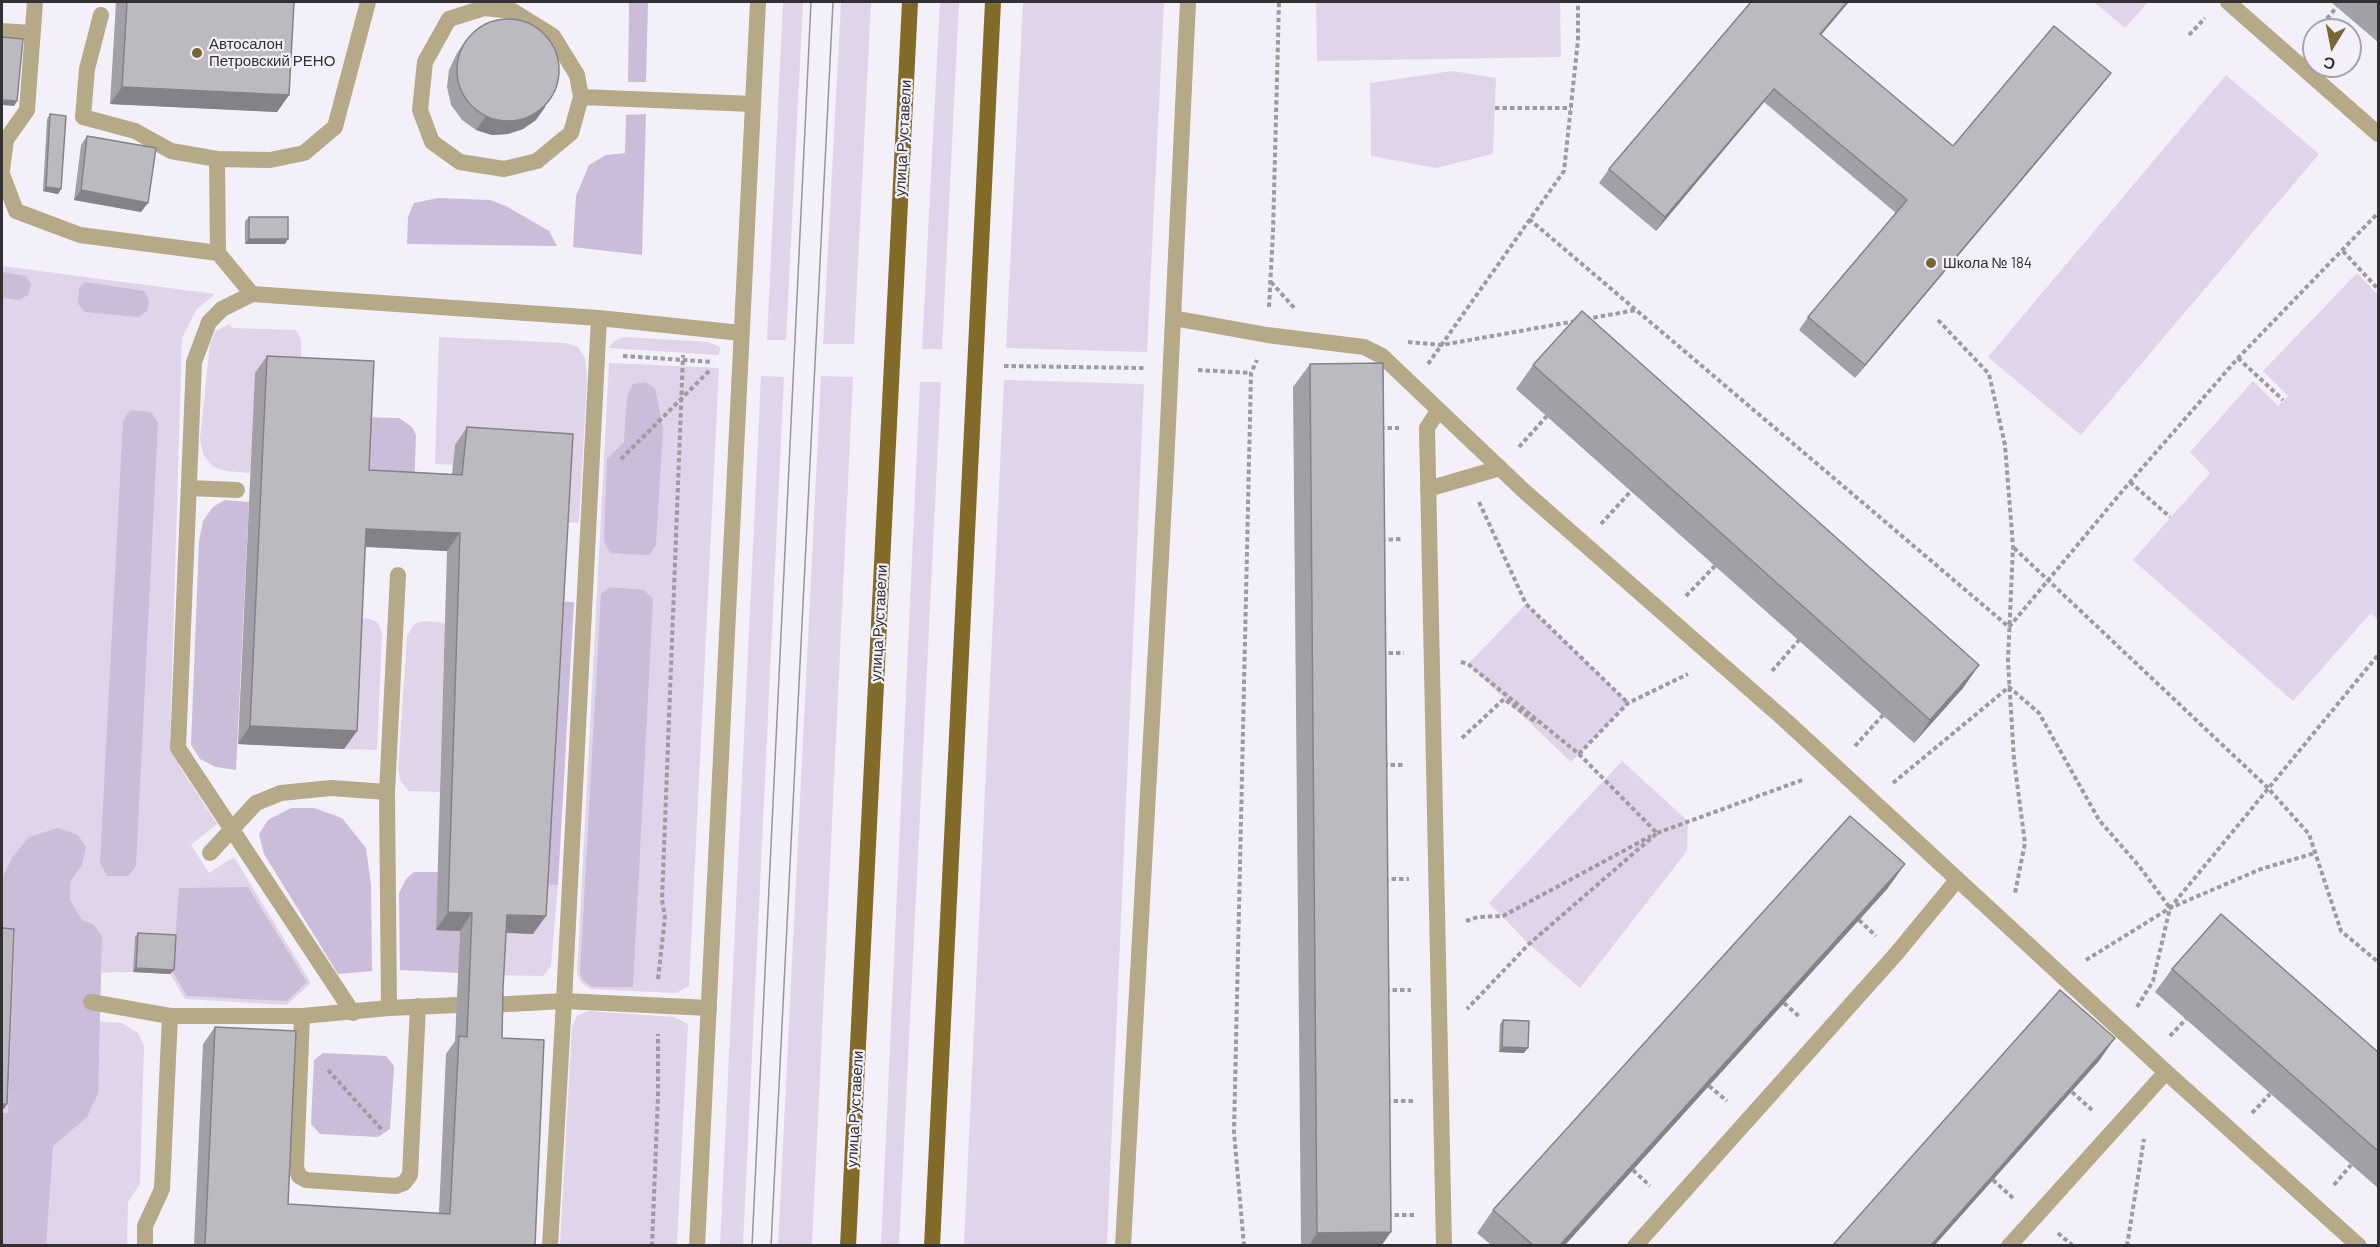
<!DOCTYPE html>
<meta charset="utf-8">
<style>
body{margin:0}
#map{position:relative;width:2380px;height:1247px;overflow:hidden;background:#f4f0f9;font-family:Barlow,sans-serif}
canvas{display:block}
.frame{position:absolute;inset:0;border:3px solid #323033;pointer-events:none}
.north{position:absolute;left:2302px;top:18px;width:60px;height:60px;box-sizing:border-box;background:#f4f0f9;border:2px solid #a6a3aa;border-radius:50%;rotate:190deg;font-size:16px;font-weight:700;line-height:24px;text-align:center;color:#323033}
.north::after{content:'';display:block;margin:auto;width:21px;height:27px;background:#786634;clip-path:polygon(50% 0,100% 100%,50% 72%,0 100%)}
</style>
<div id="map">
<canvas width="2380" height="1247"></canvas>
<div class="frame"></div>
<div class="north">С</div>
</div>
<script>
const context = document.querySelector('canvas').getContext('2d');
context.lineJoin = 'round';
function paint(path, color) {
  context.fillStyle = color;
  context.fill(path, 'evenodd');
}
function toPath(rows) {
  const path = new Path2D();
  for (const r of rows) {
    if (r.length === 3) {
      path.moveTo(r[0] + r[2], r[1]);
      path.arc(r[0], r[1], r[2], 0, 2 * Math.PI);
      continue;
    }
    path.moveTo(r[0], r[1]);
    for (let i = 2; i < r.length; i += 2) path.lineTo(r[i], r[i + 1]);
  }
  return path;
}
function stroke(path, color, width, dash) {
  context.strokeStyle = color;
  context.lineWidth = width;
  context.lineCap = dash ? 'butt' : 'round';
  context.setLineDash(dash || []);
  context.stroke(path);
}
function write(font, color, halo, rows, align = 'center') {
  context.font = font + ' Barlow,sans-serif';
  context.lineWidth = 4.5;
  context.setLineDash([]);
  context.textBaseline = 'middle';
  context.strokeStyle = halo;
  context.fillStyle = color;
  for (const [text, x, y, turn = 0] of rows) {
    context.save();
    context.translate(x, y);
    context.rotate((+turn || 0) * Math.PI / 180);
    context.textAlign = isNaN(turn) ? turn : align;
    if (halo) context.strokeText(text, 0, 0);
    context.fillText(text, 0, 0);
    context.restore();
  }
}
paint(toPath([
 [783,2,803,2,786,340,767,340],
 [841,2,871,2,854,344,823,344],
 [940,2,959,2,942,349,922,349],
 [1023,2,1164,2,1147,352,1006,348],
 [1316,2,1560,2,1561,57,1317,61],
 [2094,2,2148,2,2125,28],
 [1452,71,1496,78,1493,154,1436,168,1371,156,1370,83],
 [2226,75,2319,154,2081,435,1988,357],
 [2,266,215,294,196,310,182,338,170,740,181,769,217,824,191,845,209,873,234,857,311,983,287,1005,185,999,170,974,172,940,135,938,133,972,74,973,73,1020,122,1023,138,1033,144,1046,140,1184,128,1202,127,1245,2,1245],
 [2357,273,2378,295,2378,620,2371,613,2293,701,2133,560,2210,473,2190,452,2253,381,2278,406,2288,396,2263,371],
 [230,324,232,328,296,330,301,340,301,376,250,473,227,471,213,467,204,456,200,440,210,343,216,331],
 [439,337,566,343,578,347,585,358,587,377,579,523,557,521,455,445,453,465,435,464],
 [624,337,708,342,720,347,719,355,609,348,614,341],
 [609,363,719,368,689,986,676,993,591,989,582,983,577,974],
 [761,376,784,377,743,1245,720,1246],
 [821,376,853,377,812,1245,778,1246],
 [1004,380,1144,384,1107,1245,964,1245],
 [920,382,941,382,899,1245,881,1246],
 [1526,604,1628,703,1571,762,1468,664],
 [351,617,370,619,378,623,382,633,377,750,344,749],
 [424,621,445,623,440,792,409,791,401,782,398,770,407,636,414,624],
 [1622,761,1688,821,1687,851,1580,988,1529,944,1489,903],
 [536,884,558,885,551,966,543,976,492,975,495,932],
 [588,1011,674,1017,688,1024,677,1245,560,1245,572,1026,577,1016]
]), '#dfd4ea');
paint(toPath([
 [629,2,648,2,646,82,628,82],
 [646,114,642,255,573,247,576,196,589,165,606,155,625,153,626,115],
 [438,198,490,200,506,206,549,231,557,246,407,244,408,217,414,203],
 [2,272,26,276,31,284,28,295,19,300,2,298],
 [85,282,144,291,149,300,147,311,138,317,85,312,78,304,79,288],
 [645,382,655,388,663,428,656,545,649,555,610,553,604,541,607,459,624,442,627,397,633,384],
 [130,410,151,412,158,422,136,866,128,876,107,876,100,863,123,421],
 [360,417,399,418,412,427,416,435,414,490,356,487],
 [225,500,249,502,236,770,216,767,200,759,191,745,199,541,203,521,213,507],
 [610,587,644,590,653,599,633,987,592,987,583,980,580,973,601,594],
 [552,601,574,602,558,885,536,884],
 [291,808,314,808,342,818,366,848,371,885,372,971,338,974,264,854,259,834,268,820],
 [58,828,78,835,86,847,82,865,70,882,70,900,82,920,94,925,102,936,98,1093,87,1117,53,1146,46,1245,2,1245,2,1113,8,1113,15,930,2,928,2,879,12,858,29,837],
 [414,872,438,872,436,929,460,931,459,973,400,970,399,893,406,879],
 [248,887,307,982,287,1001,187,996,173,972,179,888],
 [323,1053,386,1056,394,1066,390,1129,378,1137,320,1134,311,1124,314,1060]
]), '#cbbcda');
stroke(toPath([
 [2317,30,2337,7],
 [2189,35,2205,18],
 [1495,108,1571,108],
 [1529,219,2009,627,2130,482,2238,358,2378,213],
 [2343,251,2378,289],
 [1271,282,1296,310],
 [1269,307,1273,232,1279,2],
 [1586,319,1636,310],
 [1938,320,1989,374,2005,445,2013,547,2008,661,2014,760,2025,843,2015,893],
 [1408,342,1442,345,1576,321],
 [623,356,712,362],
 [2238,358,2283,400],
 [1428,364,1564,171,1578,40,1578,2],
 [1004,366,1144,368],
 [1198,370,1251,373],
 [1380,428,1399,428],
 [1519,447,1547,416],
 [621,459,711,369],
 [2130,482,2170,517],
 [1479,502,1526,604,1628,703],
 [1601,524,1631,491],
 [1381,540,1401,539],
 [2014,548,2267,787,2309,834,2341,931,2378,962],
 [1686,596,1715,566],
 [1381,653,1404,653],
 [1461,662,1468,664,1579,754,1657,833,1529,944,1467,1009],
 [1772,671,1799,640],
 [1462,738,1504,699,1537,723],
 [1855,746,1883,715],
 [1579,754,1628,703,1688,674],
 [1383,765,1405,765],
 [1893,783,2009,687,2039,713,2099,820,2139,866,2170,908],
 [1657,833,1805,779],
 [1384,879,1409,879],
 [1859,920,1876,936],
 [1466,921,1478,917,1503,916,1651,836],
 [2086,960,2170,908,2261,869,2315,853],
 [658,979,665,917,662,900,683,355],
 [1385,990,1411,990],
 [1784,1003,1801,1018],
 [2137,1007,2153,981,2170,908,2378,655],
 [2170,1036,2186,1019],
 [328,1070,383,1131],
 [1709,1086,1727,1101],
 [2072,1092,2093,1111],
 [1386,1101,1414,1101],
 [2252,1113,2270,1094],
 [1633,1170,1650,1186],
 [1993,1180,2014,1199],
 [2334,1185,2351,1165],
 [1387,1215,1416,1215],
 [2058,1233,2073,1246],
 [652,1246,658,1095,658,1034],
 [1244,1246,1234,1132,1251,373,1257,360],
 [2127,1246,2144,1139]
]), '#9d9aa0', 4, [4.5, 3]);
stroke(toPath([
 [2228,2,2378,134],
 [101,15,87,69,83,117,135,131,171,151,217,159,270,160,304,153,335,127,368,2],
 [2,31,31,33],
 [581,97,571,133,537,161,504,169,460,162,432,142,420,110,425,62,449,19,484,8,513,11,553,36,577,75,581,97,753,104],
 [217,159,218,253],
 [2,170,6,140,27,110,35,2],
 [2,174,16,211,80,235,218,253,252,294],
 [599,318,564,1001,709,1008],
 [1173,318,1267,335,1364,347,1382,356,1524,491,1785,720,2166,1072,2359,1246],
 [1438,411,1427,428,1444,1246],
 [189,488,237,490],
 [1428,489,1500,468],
 [210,853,256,803,281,793,331,788,387,792],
 [91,1002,170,1016],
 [491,1005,564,1001,550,1246],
 [389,1008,387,792,398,575],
 [353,1013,178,748,194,362,209,322,222,309,252,294,599,318,741,333],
 [302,1016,296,1167,299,1176,306,1180,396,1186,404,1183,410,1175,418,1006],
 [145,1246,145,1226,162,1189,170,1016,302,1016,389,1008,458,1005],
 [1635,1246,1896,954,1957,880],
 [2009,1246,2166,1072]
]), '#b5a988', 16);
stroke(toPath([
 [697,1246,758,2],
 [1123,1246,1166,466,1188,2]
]), '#b5a988', 16);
stroke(toPath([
 [848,1246,910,2],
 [932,1246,993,2]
]), '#826a28', 16);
stroke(toPath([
 [752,1246,811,2],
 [771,1246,833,2]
]), '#97949a', 1.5);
paint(toPath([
 [116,2,294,2,289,95,277,112,110,104],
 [2331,2,2379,2,2379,43],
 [1821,35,1953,146,2101,86,1855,378,1799,330,1808,317,1896,213,1764,102,1656,231,1599,183,1609,169],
 [466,40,536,120,523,129,508,134,492,135,476,130,462,120,451,105,447,87,449,70,457,53],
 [50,114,61,189,58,194,43,191,47,119],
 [87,136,141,212,74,200,81,145],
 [249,217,285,244,245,244,245,221],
 [267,356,369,470,452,474,455,445,467,427,533,934,506,933,503,988,502,1038,535,1245,194,1245,203,1044,215,1027,288,1204,439,1213,446,1054,455,1041,460,931,436,930,447,551,365,547,357,731,344,749,238,744,255,373],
 [1310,364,1382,1245,1301,1245,1293,387],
 [1533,365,1979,665,1963,688,1914,743,1516,389],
 [1888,888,1565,1245,1491,1245,1477,1233,1493,1210],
 [138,933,170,974,133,972,135,937],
 [2172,969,2379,1053,2379,1189,2155,992],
 [1503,1020,1524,1053,1499,1052,1500,1024]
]), '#a39fa6');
paint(toPath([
 [1847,2,1849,2,1811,47,1820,34],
 [2111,73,2101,86,1855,378,1865,365],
 [122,87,289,95,277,112,110,104],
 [1774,89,1764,102,1656,231,1665,217],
 [2,100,17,101,14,106,2,105],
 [546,106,536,120,523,129,508,134,492,135,476,130,486,116],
 [46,187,61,189,58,194,43,191],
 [81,190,148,203,141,212,74,200],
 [249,239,288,239,285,244,245,244],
 [366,529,460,533,447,551,354,546],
 [1979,665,1963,688,1914,743,1930,720],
 [250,726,357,731,344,749,238,744],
 [1905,864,1888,888,1565,1245,1560,1245],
 [448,912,472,913,460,931,436,930],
 [507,915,546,916,533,934,495,932],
 [136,968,174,970,170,974,133,972],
 [2115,1038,2099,1061,1935,1245,1931,1245],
 [1502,1047,1528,1048,1524,1053,1499,1052],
 [2,1104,7,1104,4,1109,2,1109],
 [1391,1232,1382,1245,1309,1245,1317,1233]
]), '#848287');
const building = toPath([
 [127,2,294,2,289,95,122,87,127,2],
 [1751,2,1847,2,1820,34,1953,146,2054,26,2111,73,1865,365,1808,317,1907,200,1774,89,1665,217,1609,169,1751,2],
 [508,70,51],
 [2,37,23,39,17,101,2,100,2,37],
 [50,114,66,116,61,189,46,187,50,114],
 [87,136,156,148,148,203,81,190,87,136],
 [249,217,288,217,288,239,249,239,249,217],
 [1582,311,1979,665,1930,720,1533,365,1582,311],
 [267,356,374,361,369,470,462,475,467,427,573,434,546,916,507,915,503,988,502,1038,544,1040,535,1245,205,1245,215,1027,296,1031,288,1204,450,1214,459,1036,467,1037,472,913,448,912,460,533,366,529,357,731,250,726,267,356],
 [1383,363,1391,1232,1317,1233,1310,364,1383,363],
 [1850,816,1905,864,1560,1245,1533,1245,1493,1210,1850,816],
 [2221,914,2379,1053,2379,1152,2172,969,2221,914],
 [2,928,14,929,7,1104,2,1104,2,928],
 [138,933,176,935,174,970,136,968,138,933],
 [2060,990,2115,1038,1931,1245,1833,1245,2060,990],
 [1503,1020,1529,1021,1528,1048,1502,1047,1503,1020]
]);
paint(building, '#bdb9c1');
stroke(building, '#848287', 1.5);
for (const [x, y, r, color] of [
 [197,53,6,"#786634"],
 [1931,263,6,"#786634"]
]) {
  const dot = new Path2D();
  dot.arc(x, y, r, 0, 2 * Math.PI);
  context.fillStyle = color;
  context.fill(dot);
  stroke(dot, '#f4f0f9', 2);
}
write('15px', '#323033', '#f4f0f9', [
 ["Автосалон",209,44],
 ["Петровский РЕНО",209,61],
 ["Школа № 184",1943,263]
], 'left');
write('15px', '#323033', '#f4f0f9', [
 ["улица Руставели",903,138,-87],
 ["улица Руставели",879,623,-87],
 ["улица Руставели",855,1109,-87]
]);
</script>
